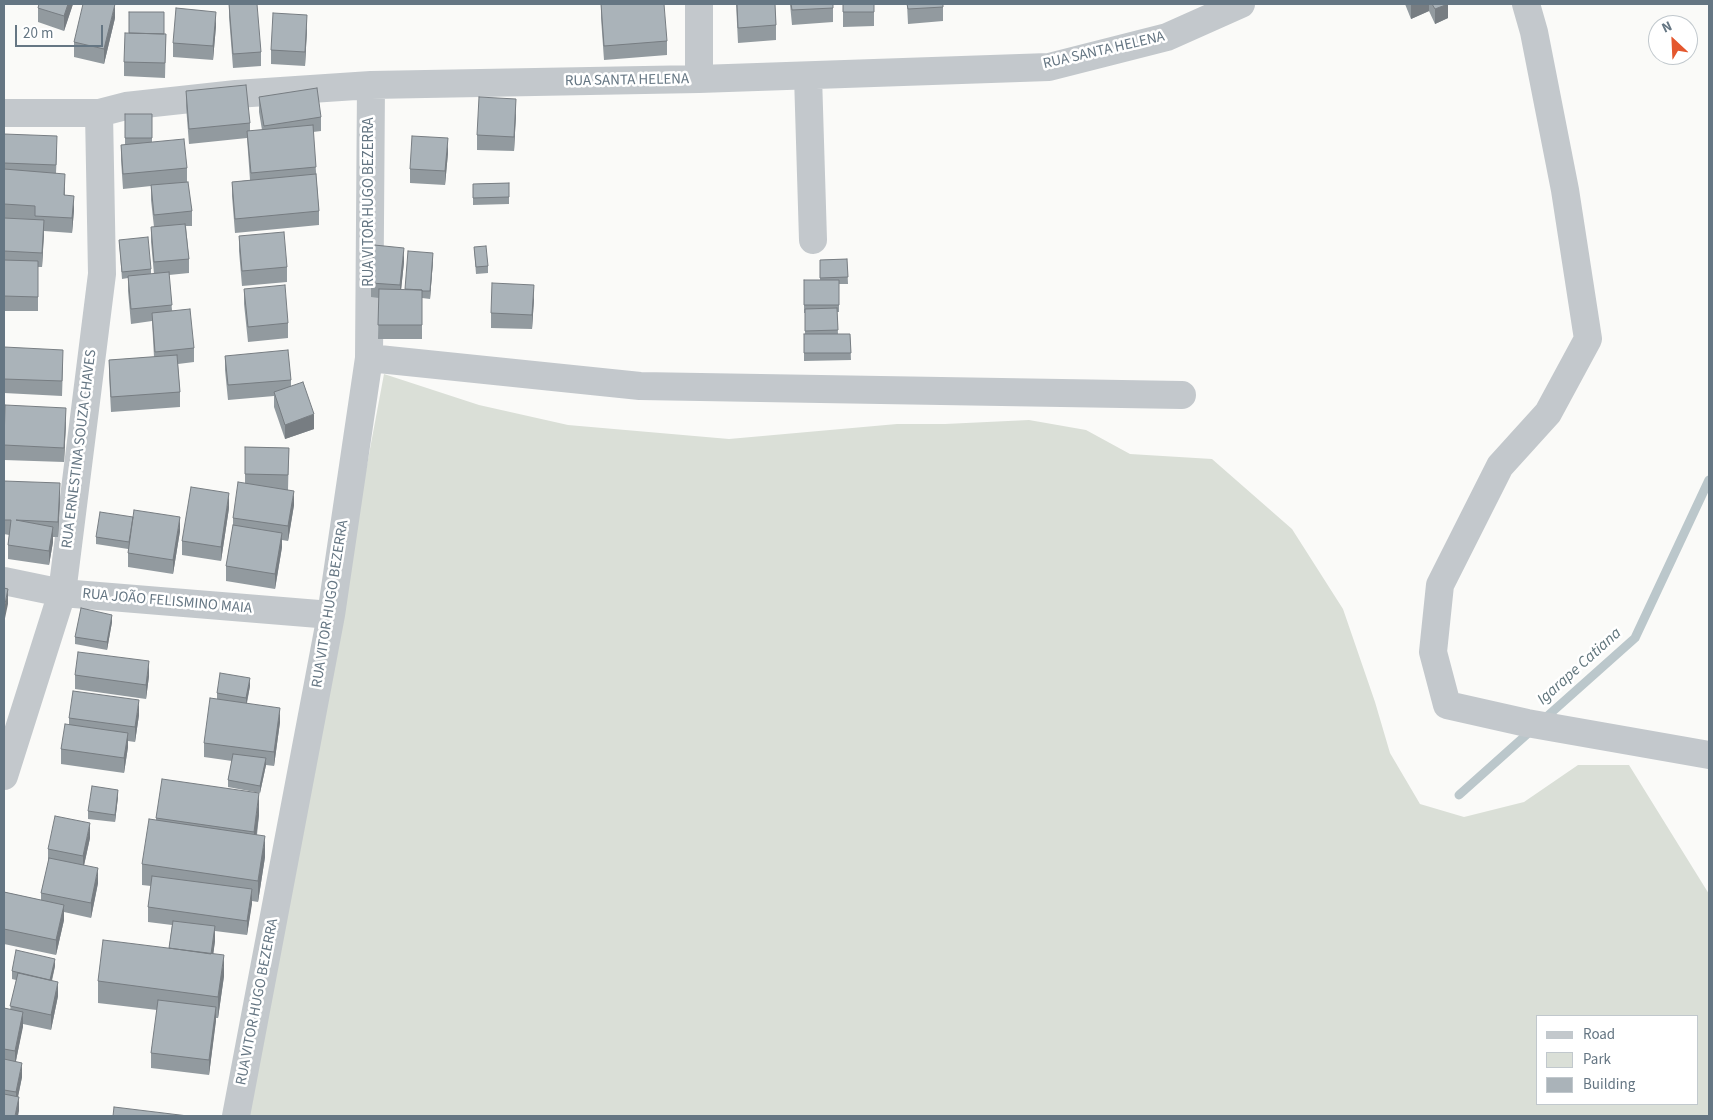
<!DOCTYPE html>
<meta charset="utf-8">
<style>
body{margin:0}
#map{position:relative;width:1713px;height:1120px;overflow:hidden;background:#fafaf8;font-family:"Source Sans 3",sans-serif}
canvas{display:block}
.frame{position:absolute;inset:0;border:5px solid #657683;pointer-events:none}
.legend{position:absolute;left:1536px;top:1015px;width:162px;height:90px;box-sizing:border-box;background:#fff;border:1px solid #c1c8cd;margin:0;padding:6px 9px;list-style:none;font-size:15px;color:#657683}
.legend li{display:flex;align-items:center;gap:10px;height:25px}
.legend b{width:25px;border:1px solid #c1c8cd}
.north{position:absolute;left:1648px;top:15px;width:50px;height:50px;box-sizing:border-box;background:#fff;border:1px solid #c1c8cd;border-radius:50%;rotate:335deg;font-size:14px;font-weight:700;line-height:20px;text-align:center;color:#657683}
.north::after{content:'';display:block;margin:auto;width:18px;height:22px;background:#e4572e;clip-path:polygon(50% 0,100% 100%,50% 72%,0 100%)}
.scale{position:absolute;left:15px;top:25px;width:88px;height:22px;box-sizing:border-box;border:2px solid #657683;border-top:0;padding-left:6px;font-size:15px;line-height:18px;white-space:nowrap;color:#657683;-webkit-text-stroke:4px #fff;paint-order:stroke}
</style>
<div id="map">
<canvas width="1713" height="1120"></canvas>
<div class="frame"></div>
<ul class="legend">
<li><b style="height:6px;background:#c3c8cc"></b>Road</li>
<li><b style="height:14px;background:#dadfd7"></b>Park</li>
<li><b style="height:14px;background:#aab3b9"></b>Building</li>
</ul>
<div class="north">N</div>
<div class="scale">20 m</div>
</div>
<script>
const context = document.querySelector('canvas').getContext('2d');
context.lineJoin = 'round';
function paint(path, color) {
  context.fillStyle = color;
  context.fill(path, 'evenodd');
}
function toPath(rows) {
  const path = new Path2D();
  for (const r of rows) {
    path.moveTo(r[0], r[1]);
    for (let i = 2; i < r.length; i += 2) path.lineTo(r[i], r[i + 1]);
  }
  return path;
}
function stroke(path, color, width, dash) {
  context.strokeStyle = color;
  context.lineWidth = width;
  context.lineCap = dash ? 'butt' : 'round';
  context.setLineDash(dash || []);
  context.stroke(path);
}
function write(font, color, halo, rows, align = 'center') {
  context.font = font + ' "Source Sans 3",sans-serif';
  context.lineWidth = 5;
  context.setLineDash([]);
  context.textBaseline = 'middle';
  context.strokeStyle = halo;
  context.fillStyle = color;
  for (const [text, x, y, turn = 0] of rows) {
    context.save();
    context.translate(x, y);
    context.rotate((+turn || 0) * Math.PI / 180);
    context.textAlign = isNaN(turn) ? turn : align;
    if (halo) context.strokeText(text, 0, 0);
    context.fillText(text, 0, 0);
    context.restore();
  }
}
paint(toPath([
 [384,374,479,405,568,425,729,439,897,424,945,424,1029,420,1086,430,1130,454,1212,459,1292,529,1343,609,1375,702,1390,753,1420,804,1464,817,1524,802,1578,765,1629,765,1709,894,1709,1116,248,1116,261,1031],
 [1537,1016,1697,1016,1697,1104,1537,1104]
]), '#dadfd7');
stroke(toPath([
 [1543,720,1635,638,1709,480],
 [1459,795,1534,728]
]), '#bbc7cb', 9);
stroke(toPath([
 [1526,4,1534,32,1565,190,1588,339,1548,413,1500,466,1440,585,1433,652,1447,705,1527,723,1709,755],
 [808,76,813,240],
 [699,79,699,4],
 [4,113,99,113,126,106,236,94,371,85,699,79,1049,67,1167,37,1241,4],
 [369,358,640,386,1182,395],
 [4,581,62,593,331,615],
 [4,776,62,593,102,274,99,113],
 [236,1116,331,615,369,358,371,85]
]), '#c3c8cc', 28);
paint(toPath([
 [73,4,64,31,38,22,38,8],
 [229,4,261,52,261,66,233,68,229,17],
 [601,4,667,41,667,55,604,60,601,18],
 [736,4,775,4,776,25,776,40,738,43],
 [790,4,833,4,833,22,792,25],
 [843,4,874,4,874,26,843,27],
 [907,4,943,4,943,21,908,24],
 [1405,4,1448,4,1448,18,1435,24,1429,11,1411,19],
 [115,18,104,64,74,57,74,42],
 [216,26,213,60,173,57,173,43],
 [307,29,305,66,271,64,271,50],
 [164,34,166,34,165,78,124,76,124,62],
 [186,91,250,123,250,131,262,130,259,112,259,97,321,117,321,131,313,132,319,211,319,225,235,233,232,196,232,182,250,180,247,138,189,144,186,106],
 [125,114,152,114,152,142,187,168,187,182,192,211,192,226,186,226,189,259,189,273,169,275,172,310,194,348,194,362,178,364,180,392,180,407,111,412,109,374,109,360,154,357,152,321,131,324,128,291,128,278,122,279,119,240,151,269,151,274,154,274,151,242,151,227,154,227,151,200,151,186,123,189,121,160,121,145,125,145],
 [516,114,514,151,477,150,477,135],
 [4,134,57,150,56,173,65,188,65,195,74,210,72,233,44,231,42,267,38,267,38,311,4,311],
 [448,153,445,185,410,183,410,169],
 [509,183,509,204,473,205,473,184],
 [239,236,287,267,287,282,242,286,239,251],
 [474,247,488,266,488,273,476,274],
 [847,259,848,284,839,284,839,312,837,312,838,334,850,334,851,360,804,361,804,334,805,334,805,313,804,313,804,280,820,280,820,260],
 [433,261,430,299,422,298,422,339,378,339,379,298,371,297,371,283,404,262,401,290,405,290],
 [244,289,288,323,288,338,248,342,244,304],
 [534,299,532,329,491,328,491,313],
 [4,347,63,364,62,396,4,393],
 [225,356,291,380,291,386,314,429,285,439,274,407,274,396,228,400,225,370],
 [66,422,64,462,4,460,4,444],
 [245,447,289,448,288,490,294,505,288,541,282,540,282,547,275,589,226,581,226,566,233,528,233,518,245,483],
 [4,481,60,498,58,537,53,537,53,542,49,565,8,559,8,545,9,535,4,534],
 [229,508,221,561,182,555,182,541],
 [180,531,173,574,128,567,128,549,96,544,96,537],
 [112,622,107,650,75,644,75,637],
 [75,675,149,676,146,699,75,689],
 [250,686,247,703,280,722,274,766,266,765,260,793,228,787,228,780,232,761,204,757,204,743,217,699,217,693],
 [139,715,135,742,128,741,128,747,124,773,61,764,61,749,69,724,69,718],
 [118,797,115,822,88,819,88,811],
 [259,815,257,835,265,857,258,902,252,901,247,935,215,931,215,941,213,954,224,976,218,1018,216,1018,209,1075,151,1068,151,1053,157,1010,98,1003,98,981,169,948,172,925,148,922,148,907,151,886,142,885,142,864,156,820,156,818],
 [90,838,84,865,98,883,91,918,64,912,64,920,56,955,4,944,4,892,41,900,41,893,48,863,48,849],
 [55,966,52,981,58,996,51,1030,23,1024,16,1061,22,1077,18,1097,19,1111,4,1116,4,1008,10,1010,16,980,12,979,12,971]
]), '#929a9f');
paint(toPath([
 [68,4,73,4,64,31,64,16],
 [115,4,115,18,104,64,104,49],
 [1411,4,1429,4,1429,11,1411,19],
 [1448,4,1448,18,1435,24,1435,9],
 [216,12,216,26,213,60,213,46],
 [307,15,307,29,305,66,305,52],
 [516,99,516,114,514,151,514,137],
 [448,138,448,153,445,185,445,171],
 [74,196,74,210,72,233,72,218],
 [44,220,44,234,42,267,42,253],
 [404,248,404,262,400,300,400,285],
 [433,253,433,261,430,299,430,291],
 [534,285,534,299,532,329,532,315],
 [66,408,66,422,64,462,64,448],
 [314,414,314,429,285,439,285,425],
 [60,483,60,498,58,537,58,522],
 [294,491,294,505,288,541,288,526],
 [229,493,229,508,221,561,221,547],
 [180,517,180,531,173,574,173,560],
 [53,527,53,542,49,565,49,551],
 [282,533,282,547,275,589,275,574],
 [8,589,8,604,4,623,4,609],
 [112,615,112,622,107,650,107,642],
 [149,661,149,676,146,699,146,685],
 [250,678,250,686,246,706,246,698],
 [139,700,139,715,135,742,135,727],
 [280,708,280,722,274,766,274,752],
 [128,733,128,747,124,773,124,758],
 [266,758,266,765,260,793,260,786],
 [118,790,118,797,115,822,115,815],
 [259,793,259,815,254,853,254,832],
 [90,823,90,838,83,870,83,856],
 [265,836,265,857,258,902,258,881],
 [98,868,98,883,91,918,91,903],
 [252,889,252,904,247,935,247,921],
 [64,905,64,920,56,955,56,940],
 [215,926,215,941,211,972,211,957],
 [224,955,224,976,218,1018,218,997],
 [55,959,55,966,50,987,50,980],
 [58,982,58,996,51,1030,51,1015],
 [216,1007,216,1021,209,1075,209,1060],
 [23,1012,23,1027,15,1065,15,1051],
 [22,1063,22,1077,16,1106,16,1092],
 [19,1097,19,1111,18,1116,15,1116]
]), '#777d82');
const building = toPath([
 [39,4,68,4,64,16,38,8,39,4],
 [83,4,115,4,104,49,74,42,83,4],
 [229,4,257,4,261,52,233,54,229,4],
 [601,4,664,4,667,41,604,46,601,4],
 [737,4,775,4,776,25,738,28,737,4],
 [791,4,833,4,833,8,792,10,791,4],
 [843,4,874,4,874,12,843,12,843,4],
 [907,4,943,4,943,7,908,9,907,4],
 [1432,4,1448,4,1435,9,1432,4],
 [176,8,216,12,213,46,173,43,176,8],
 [129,12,164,12,164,34,129,33,129,12],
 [273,13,307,15,305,52,271,50,273,13],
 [125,33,166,34,165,63,124,62,125,33],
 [246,85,250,123,189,129,186,91,246,85],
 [317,88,321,117,264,126,259,97,317,88],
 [479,97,516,99,514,137,477,135,479,97],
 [125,114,152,114,152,138,125,138,125,114],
 [313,125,316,167,251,173,247,131,313,125],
 [4,134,57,136,56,165,4,163,4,134],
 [412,136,448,138,445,171,410,169,412,136],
 [184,139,187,168,123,174,121,145,184,139],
 [4,169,65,174,64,195,74,196,72,218,35,216,35,206,4,204,4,169],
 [316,174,319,211,235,219,232,182,316,174],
 [188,182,192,211,154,215,151,185,188,182],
 [509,183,509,197,473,198,473,184,509,183],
 [4,218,44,220,42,253,4,251,4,218],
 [185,224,189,259,154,262,151,227,185,224],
 [284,232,287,267,242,271,239,236,284,232],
 [148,237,151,269,122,272,119,240,148,237],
 [374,245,404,248,400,285,371,283,374,245],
 [486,246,488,266,476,267,474,247,486,246],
 [408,251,433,253,430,291,422,291,422,290,405,289,408,251],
 [847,259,848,277,820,278,820,260,847,259],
 [4,260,38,261,38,297,4,296,4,260],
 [169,272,172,305,131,309,128,276,169,272],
 [804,280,839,280,839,305,804,305,804,280],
 [492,283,534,285,532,315,491,313,492,283],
 [285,285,288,323,248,327,244,289,285,285],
 [379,289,422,290,422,325,378,325,379,289],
 [837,308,838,330,805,331,805,309,837,308],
 [190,309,194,348,155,352,152,313,190,309],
 [804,334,850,334,851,353,804,353,804,334],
 [4,347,63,350,62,381,4,379,4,347],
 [288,350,291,380,228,385,225,356,288,350],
 [177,355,180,392,111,397,109,360,177,355],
 [303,382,314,414,285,425,274,392,303,382],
 [5,405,66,408,64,448,4,445,5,405],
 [245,447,289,448,288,475,245,474,245,447],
 [4,481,60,483,58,522,16,520,53,527,49,551,8,545,11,520,4,520,4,481],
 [238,482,294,491,288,526,233,518,238,482],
 [191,487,229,493,221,547,182,541,191,487],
 [134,510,180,517,173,560,128,553,134,510],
 [100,512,133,517,129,542,96,537,100,512],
 [233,525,282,533,275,574,226,566,233,525],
 [4,588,8,589,4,609,4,588],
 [81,608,112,615,107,642,75,637,81,608],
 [78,652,149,661,146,685,75,675,78,652],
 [220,673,250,678,246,698,217,693,220,673],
 [73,691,139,700,135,727,69,718,73,691],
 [210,698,280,708,274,752,204,743,210,698],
 [65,724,128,733,124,758,61,749,65,724],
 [233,754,266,758,260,786,228,780,233,754],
 [162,779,259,793,254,832,156,818,162,779],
 [92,786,118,790,115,815,88,811,92,786],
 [55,816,90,823,83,856,48,849,55,816],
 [149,819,265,836,258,881,142,864,149,819],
 [49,858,98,868,91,903,41,893,49,858],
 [152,876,252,889,247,921,148,907,152,876],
 [4,892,64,905,56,940,4,929,4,892],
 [173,921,215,926,211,954,169,948,173,921],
 [103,940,224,955,218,997,98,981,103,940],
 [16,950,55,959,50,980,12,971,16,950],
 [18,973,58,982,51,1015,10,1006,18,973],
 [158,1000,216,1007,209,1060,151,1053,158,1000],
 [4,1008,23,1012,15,1051,4,1049,4,1008],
 [4,1059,22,1063,16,1092,4,1090,4,1059],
 [4,1094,19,1097,15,1116,4,1116,4,1094],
 [114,1107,188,1116,113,1116,114,1107]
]);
paint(building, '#aab3b9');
stroke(building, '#777d82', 1);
write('15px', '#657683', '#fff', [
 ["RUA SANTA HELENA",1104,51,-13],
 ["RUA SANTA HELENA",627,81,-1],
 ["RUA VITOR HUGO BEZERRA",370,202,-90],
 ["RUA ERNESTINA SOUZA CHAVES",80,449,-83],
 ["RUA JOÃO FELISMINO MAIA",167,602,5],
 ["RUA VITOR HUGO BEZERRA",331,604,-81],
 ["RUA VITOR HUGO BEZERRA",258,1002,-79]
]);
write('italic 16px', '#60757c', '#fff', [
 ["Igarape Catiana",1580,667,-42]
]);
</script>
